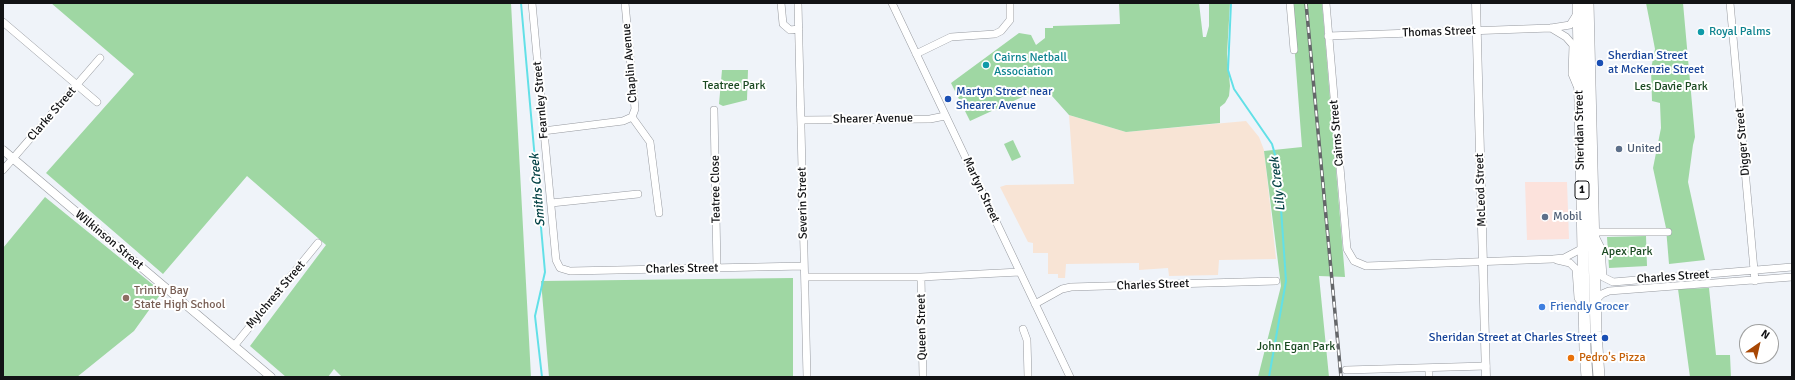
<!DOCTYPE html>
<style>
body{margin:0}
#map{position:relative;width:1795px;height:380px;overflow:hidden;background:#eff3f9;font-family:Signika,sans-serif}
canvas{display:block}
.frame{position:absolute;inset:0;border:4px solid #121315;pointer-events:none}
.north{position:absolute;left:1739px;top:324px;width:40px;height:40px;box-sizing:border-box;background:#fff;border:1px solid #a0a1a1;border-radius:50%;rotate:34deg;font-size:11px;font-weight:700;line-height:16px;text-align:center;color:#121315}
.north::after{content:'';display:block;margin:auto;width:14px;height:18px;background:#a84704;clip-path:polygon(50% 0,100% 100%,50% 72%,0 100%)}
</style>
<div id="map">
<canvas width="1795" height="380"></canvas>
<div class="frame"></div>
<div class="north">N</div>
</div>
<script>
const context = document.querySelector('canvas').getContext('2d');
context.lineJoin = 'round';
function paint(path, color) {
  context.fillStyle = color;
  context.fill(path, 'evenodd');
}
function toPath(rows) {
  const path = new Path2D();
  for (const r of rows) {
    path.moveTo(r[0], r[1]);
    for (let i = 2; i < r.length; i += 2) path.lineTo(r[i], r[i + 1]);
  }
  return path;
}
function stroke(path, color, width, dash) {
  context.strokeStyle = color;
  context.lineWidth = width;
  context.lineCap = dash ? 'butt' : 'round';
  context.setLineDash(dash || []);
  context.stroke(path);
}
function write(font, color, halo, rows, align = 'center') {
  context.font = font + ' Signika,sans-serif';
  context.lineWidth = 4;
  context.setLineDash([]);
  context.textBaseline = 'middle';
  context.strokeStyle = halo;
  context.fillStyle = color;
  for (const [text, x, y, turn = 0] of rows) {
    context.save();
    context.translate(x, y);
    context.rotate((+turn || 0) * Math.PI / 180);
    context.textAlign = isNaN(turn) ? turn : align;
    if (halo) context.strokeText(text, 0, 0);
    context.fillText(text, 0, 0);
    context.restore();
  }
}
paint(toPath([
 [1525,182,1567,182,1569,239,1527,240]
]), '#fce2dc');
paint(toPath([
 [1069,115,1126,132,1246,121,1259,137,1264,150,1276,259,1219,260,1218,275,1169,276,1168,268,1139,270,1139,263,1066,264,1065,278,1058,278,1058,274,1048,274,1048,253,1033,253,1033,243,1028,242,1000,187,1006,185,1074,184]
]), '#f8e4d5');
paint(toPath([
 [51,3,511,3,531,377,342,377,334,369,328,377,286,377,250,346,326,245,247,176,163,274,46,173,134,74],
 [1119,3,1199,3,1203,37,1206,37,1209,26,1209,3,1230,3,1227,54,1230,86,1229,96,1225,103,1220,107,1220,123,1126,132,1069,115,1044,87,970,121,951,83,1019,33,1031,35,1036,45,1045,38,1045,28,1053,28,1053,26,1120,24],
 [1291,3,1322,3,1345,277,1319,276,1329,377,1258,377,1281,286,1264,151,1302,147],
 [1646,3,1683,3,1695,137,1693,145,1688,182,1705,260,1669,264,1666,228,1653,168,1661,128,1660,103,1652,101,1651,69,1655,49],
 [722,70,748,70,747,100,723,106,719,104],
 [1013,140,1021,157,1012,161,1004,144],
 [45,197,162,292,134,331,77,377,3,377,3,248],
 [1646,236,1647,266,1609,268,1607,237],
 [793,278,793,377,549,377,541,281],
 [1709,288,1716,355,1730,355,1731,377,1690,377,1678,289]
]), '#9fd7a3');
stroke(toPath([
 [521,3,545,272,535,316,542,377],
 [1231,3,1228,70,1234,89,1272,144,1278,165,1286,281,1269,377]
]), '#62e0e7', 2);
const minor = toPath([
 [532,3,556,260,560,268,570,271,804,266],
 [781,3,783,24,790,30,799,29],
 [798,3,807,377],
 [892,3,1070,377],
 [1290,3,1294,50],
 [1326,3,1347,249,1354,261,1366,266,1553,259,1564,258,1583,248],
 [1730,3,1755,281],
 [3,22,97,102],
 [1551,28,1566,37,1573,45,1572,74,1577,86],
 [1328,36,1551,28,1570,25,1577,14],
 [916,54,951,37,995,34,1001,31,1010,20,1010,3],
 [714,110,717,268],
 [632,117,650,142,659,213],
 [801,120,930,119,945,116],
 [543,131,623,121,632,117,635,109,625,3],
 [3,170,100,58],
 [551,203,638,194],
 [1593,232,1668,232],
 [1595,236,1601,248,1603,277,1613,282,1792,267],
 [1557,260,1570,263,1576,269,1578,298,1583,306],
 [805,277,921,277,1020,272],
 [921,277,923,377],
 [1595,301,1602,294,1609,291,1792,277],
 [1035,304,1062,289,1071,287,1276,281],
 [1023,329,1027,340,1028,377],
 [234,346,318,243],
 [1429,368,1429,377],
 [1346,370,1486,366]
]);
const tertiary = toPath([
 [1476,3,1486,377],
 [3,150,271,377]
]);
const trunk = toPath([
 [1578,3,1585,350,1587,377],
 [1588,3,1596,332,1599,377]
]);
stroke(minor, '#96999f', 8);
stroke(tertiary, '#96999f', 9);
stroke(trunk, '#96999f', 12);
stroke(minor, '#fff', 7);
stroke(tertiary, '#fff', 8);
stroke(trunk, '#fff', 11);
const rail = toPath([
 [1306,3,1341,377]
]);
stroke(rail, '#646669', 3.5);
stroke(rail, '#fff', 2, [6]);
for (const [x, y, r, color] of [
 [1701,32,4,"#0f9aa8"],
 [1600,63,4,"#1a4fb4"],
 [986,65,4,"#0f9aa8"],
 [948,99,4,"#1a4fb4"],
 [1619,149,4,"#5c6f8a"],
 [1545,217,4,"#5c6f8a"],
 [126,298,4,"#8d6e63"],
 [1542,307,4,"#3f7fe0"],
 [1605,338,4,"#1a4fb4"],
 [1571,358,4,"#e8710a"]
]) {
  const dot = new Path2D();
  dot.arc(x, y, r, 0, 2 * Math.PI);
  context.fillStyle = color;
  context.fill(dot);
  stroke(dot, '#fff', 1.5);
}
for (const [x, y, w] of [
 [1582,190,14]
]) {
  const box = new Path2D();
  box.roundRect(x - w / 2, y - 9, w, 18, 3);
  context.fillStyle = '#fff';
  context.fill(box);
  stroke(box, '#121315', 1);
}
write('bold 11px', '#121315', null, [
 ["1",1582,190]
]);
write('12px', '#121315', '#fff', [
 ["Thomas Street",1439,32,-2],
 ["Chaplin Avenue",630,63,-95],
 ["Fearnley Street",541,100,-95],
 ["Clarke Street",52,114,-49],
 ["Shearer Avenue",873,119,-1],
 ["Sheridan Street",1580,130,-91],
 ["Cairns Street",1337,133,-95],
 ["Digger Street",1743,142,-95],
 ["Teatree Close",716,189,-91],
 ["Martyn Street",981,190,65],
 ["McLeod Street",1481,190,-92],
 ["Severin Street",803,203,-91],
 ["Wilkinson Street",109,240,40],
 ["Charles Street",682,269,-1],
 ["Charles Street",1673,277,-4],
 ["Charles Street",1153,285,-2],
 ["Mylchrest Street",276,295,-50],
 ["Queen Street",922,327,-91]
]);
write('12px', '#0d838f', '#fff', [
 ["Royal Palms",1709,32],
 ["Cairns Netball",994,58],
 ["Association",994,72]
], 'left');
write('12px', '#164399', '#fff', [
 ["Sherdian Street",1608,56],
 ["at McKenzie Street",1608,70],
 ["Martyn Street near",956,92],
 ["Shearer Avenue",956,106],
 ["Sheridan Street at Charles Street",1597,338,"right"]
], 'left');
write('12px', '#1b4a22', '#fff', [
 ["Teatree Park",734,86],
 ["Les Davie Park",1671,87],
 ["Apex Park",1627,252],
 ["John Egan Park",1296,347]
]);
write('12px', '#4e5e75', '#fff', [
 ["United",1627,149],
 ["Mobil",1553,217]
], 'left');
write('12px', '#785e54', '#fff', [
 ["Trinity Bay",134,291],
 ["State High School",134,305]
], 'left');
write('12px', '#366cbe', '#fff', [
 ["Friendly Grocer",1550,307]
], 'left');
write('12px', '#c56008', '#fff', [
 ["Pedro's Pizza",1579,358]
], 'left');
write('italic 13px', '#034144', '#fff', [
 ["Lily Creek",1278,184,-97],
 ["Smiths Creek",538,190,-95]
]);
</script>
